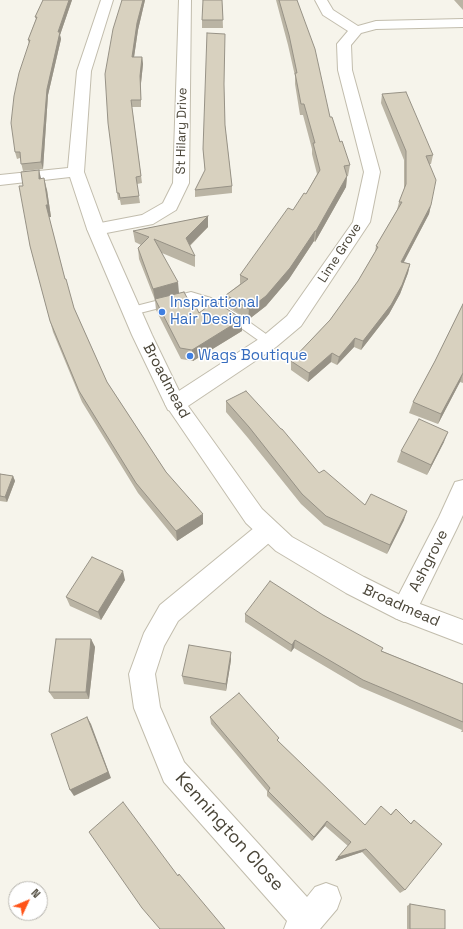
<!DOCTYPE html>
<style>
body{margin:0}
#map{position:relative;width:463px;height:929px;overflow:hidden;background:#f6f4eb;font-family:"Space Grotesk",sans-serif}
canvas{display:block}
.north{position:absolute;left:8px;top:881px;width:40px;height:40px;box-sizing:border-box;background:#fff;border:1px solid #b7b5af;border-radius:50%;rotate:46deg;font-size:11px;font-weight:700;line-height:16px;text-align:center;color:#4a4538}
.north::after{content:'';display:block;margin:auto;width:14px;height:18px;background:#ff5418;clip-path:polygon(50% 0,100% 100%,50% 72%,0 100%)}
</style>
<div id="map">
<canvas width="463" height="929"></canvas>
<div class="north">N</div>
</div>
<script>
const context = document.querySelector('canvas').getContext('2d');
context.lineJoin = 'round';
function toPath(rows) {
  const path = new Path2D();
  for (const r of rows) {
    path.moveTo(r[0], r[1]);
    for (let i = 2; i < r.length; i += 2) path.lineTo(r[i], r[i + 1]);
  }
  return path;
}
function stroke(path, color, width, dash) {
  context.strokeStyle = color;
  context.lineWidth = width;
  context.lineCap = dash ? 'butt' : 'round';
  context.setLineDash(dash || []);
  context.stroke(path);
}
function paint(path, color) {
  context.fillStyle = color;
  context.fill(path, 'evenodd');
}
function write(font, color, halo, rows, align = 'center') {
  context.font = font + ' "Space Grotesk",sans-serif';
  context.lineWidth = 3;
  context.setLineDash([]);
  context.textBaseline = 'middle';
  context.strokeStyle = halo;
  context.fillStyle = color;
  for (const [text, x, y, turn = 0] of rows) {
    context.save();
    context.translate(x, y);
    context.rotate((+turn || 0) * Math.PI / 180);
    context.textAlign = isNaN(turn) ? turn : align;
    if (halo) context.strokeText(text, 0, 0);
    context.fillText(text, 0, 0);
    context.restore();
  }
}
const service = toPath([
 [191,292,211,298,238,314,273,339,275,342,273,345,269,346,265,345,230,320,203,304,191,300,132,315,128,314,126,311,128,308,132,307,191,292]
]);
const minor = toPath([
 [179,0,191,0,189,183,176,210,153,224,96,235,90,233,87,229,90,225,142,215,163,203,173,183,179,0],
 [315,0,327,0,333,10,358,26,376,21,463,19,463,27,376,29,361,33,351,45,352,70,380,172,370,222,301,326,276,347,182,410,175,412,168,410,165,404,168,398,262,337,287,316,353,222,364,172,338,70,337,44,348,31,323,15,315,0],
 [463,480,463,515,457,528,413,618,404,622,395,618,392,610,395,602,439,517,455,482,463,480],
 [268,520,276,523,280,530,276,537,178,621,164,646,155,674,160,707,184,762,307,897,315,887,326,883,337,887,341,898,337,909,320,929,284,929,287,921,164,782,134,708,129,674,144,633,160,605,260,523,268,520]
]);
const tertiary = toPath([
 [101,0,113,0,91,71,84,172,105,229,152,335,183,399,262,509,292,537,364,577,412,601,463,620,463,644,395,618,346,593,276,551,246,523,165,404,132,335,87,229,70,177,0,185,0,175,68,168,77,71,101,0]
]);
stroke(service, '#c2bdad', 2);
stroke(minor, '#c2bdad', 2);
stroke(tertiary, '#c2bdad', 2);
paint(service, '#fff');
paint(minor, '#fff');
paint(tertiary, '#fff');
paint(toPath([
 [43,0,72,0,60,35,61,39,48,95,43,169,23,171,20,158,17,159,15,152,29,44,28,40,36,19,35,17],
 [122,0,145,0,138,30,134,57,142,57,143,64,141,83,141,107,132,107,142,183,137,184,140,203,121,205,120,200,118,200,117,193],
 [222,0,223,28,202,28,202,20],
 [276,0,297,0,330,117,350,165,348,176,347,176,346,187,315,242,314,241,289,279,266,306,248,320,226,305,226,295,240,284,240,275,306,194,317,174,312,154,312,149,303,115,300,115,295,84,295,76,288,45],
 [454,0,463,0,463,10],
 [224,89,225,125,232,186,232,193,195,197,195,190,205,171,203,149],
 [382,94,433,155,431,164,430,164,431,205,429,214,404,262,410,264,408,273,400,294,389,314,361,350,354,347,337,365,331,362,308,382,291,370,291,361,330,320,358,281,375,252,376,246,397,210,399,202,404,189,404,160,381,103],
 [41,179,47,190,51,217,49,217,65,279,74,308,107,382,166,472,203,524,177,541,138,493,82,402,53,332,30,246,23,186],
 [208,216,208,227,190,246,195,256,195,267,162,253,179,293,193,309,199,313,242,331,193,361,181,359,156,310,155,300,139,259,138,248,141,245,135,242,133,231],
 [463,304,463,383,460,382,438,424,409,413,413,402,435,361],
 [226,401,319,473,365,505,404,520,387,554,324,525,301,504,248,438,226,412],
 [444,442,427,475,397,462,401,451],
 [0,474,13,476,15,481,7,502,0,501],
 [125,580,101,620,70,606,66,597],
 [245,614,323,615,382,651,463,684,463,732,461,732,462,730,360,687,294,648,291,652,245,622],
 [91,639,95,647,89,699,54,699,49,692],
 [231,660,226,691,184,684,182,676],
 [210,717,278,741,365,825,390,815,396,809,410,824,414,820,405,890,400,893,362,852,335,861,348,846,325,826,312,841,267,796,267,791,211,724],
 [410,904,445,929,407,929,407,906]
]), '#bab4a4');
paint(toPath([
 [69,0,72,0,60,35,61,39,48,95,43,169,41,162,47,89,58,32],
 [143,0,145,0,138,30,133,64,132,57,137,23],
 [142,57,143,64,141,83,141,107,140,76],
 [39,170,42,182,39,179],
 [347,176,346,187,315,242,316,231],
 [44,178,47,190,51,217,49,217,46,205],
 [431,205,429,214,399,271,401,262],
 [208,216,208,227,187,248,186,238],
 [315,231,314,241,289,279,266,306,248,320,249,309],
 [410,264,408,273,400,294,389,314,361,350,363,341],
 [178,282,179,293,155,300,153,289],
 [242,319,242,331,193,361,192,350],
 [355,338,354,347,337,365,339,357],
 [332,353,331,362,308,382,309,373],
 [463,373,460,382,438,424,441,414],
 [448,432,444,442,427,475,431,465],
 [13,476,15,481,7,502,5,497],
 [407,511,404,520,387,554,390,545],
 [203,514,203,524,177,541,176,531],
 [123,571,125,580,101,620,98,612],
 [91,639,95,647,89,699,86,692],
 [295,640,294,648,291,652,292,645],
 [231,652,231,660,226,691,226,684],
 [87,717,91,724,111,778,74,796,70,790],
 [327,821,325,826,312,841,314,837],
 [366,849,362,852,335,861,338,857]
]), '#979286');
const building = toPath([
 [43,0,69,0,58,32,60,32,47,89,41,162,21,164,20,152,15,152,11,123,14,96,19,73,30,40,28,40,37,17,35,17,43,0],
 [122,0,143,0,137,23,132,57,142,57,140,76,141,100,131,100,141,176,136,177,139,196,120,198,119,193,117,193,108,123,105,74,113,29,122,0],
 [203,0,222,0,223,20,202,20,203,0],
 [279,0,297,0,315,49,330,117,332,117,340,142,342,141,350,165,344,166,347,176,316,231,315,231,290,268,266,296,249,309,226,295,248,279,240,275,288,208,293,210,304,193,306,194,320,170,313,143,315,143,304,104,301,104,295,73,297,73,289,35,279,0],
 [207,33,225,34,224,84,225,125,232,186,195,190,205,170,203,149,207,33],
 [406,92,433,155,426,156,436,180,431,205,401,262,410,264,402,285,391,305,363,341,355,338,339,357,332,353,309,373,291,361,330,320,358,281,378,247,376,246,402,202,399,202,406,184,406,151,382,94,406,92],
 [39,170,39,179,44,178,48,205,46,205,65,279,66,279,74,308,107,382,166,472,203,514,176,531,136,483,79,391,50,321,30,246,19,186,23,186,21,172,39,170],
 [208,216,186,238,195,256,154,239,178,282,153,289,138,248,149,237,133,231,208,216],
 [184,292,193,309,196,307,199,313,215,301,242,319,192,350,180,348,155,299,184,292],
 [463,304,463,373,441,414,413,402,435,361,463,304],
 [246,391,281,429,282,429,319,473,324,470,365,505,371,494,407,511,390,545,326,516,302,494,249,427,226,401,246,391],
 [419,419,448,432,431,465,401,451,419,419],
 [0,474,13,476,5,497,0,496,0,474],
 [92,557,123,571,98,612,66,597,92,557],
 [270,581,323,615,383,648,381,651,463,684,463,722,363,680,295,640,292,645,245,614,270,581],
 [56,639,91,639,86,692,49,692,56,639],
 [189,645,231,652,226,684,182,676,189,645],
 [239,693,279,738,277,740,365,825,381,806,391,815,396,809,411,824,414,820,442,844,405,890,366,849,338,857,351,842,327,821,314,837,268,791,270,788,210,717,239,693],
 [87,717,108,772,70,790,51,734,87,717],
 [123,802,178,876,179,874,225,929,160,929,142,908,89,832,123,802],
 [410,904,445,910,445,929,410,929,410,904]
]);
paint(building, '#d8d1bf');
stroke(building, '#979286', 1);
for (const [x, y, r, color] of [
 [162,312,4,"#3f7fe0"],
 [190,356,4,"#3f7fe0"]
]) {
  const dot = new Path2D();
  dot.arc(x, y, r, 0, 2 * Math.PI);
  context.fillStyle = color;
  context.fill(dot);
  stroke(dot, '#fff', 1.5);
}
write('13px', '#4a4538', '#fff', [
 ["St Hilary Drive",182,131,-89],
 ["Lime Grove",340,253,-57]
]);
write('15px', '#366cbe', '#fff', [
 ["Inspirational",170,303],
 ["Hair Design",170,320],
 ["Wags Boutique",198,356]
], 'left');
write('15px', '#4a4538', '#fff', [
 ["Broadmead",166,381,62],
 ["Ashgrove",429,561,-63],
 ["Broadmead",401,606,24]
]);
write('18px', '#4a4538', '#fff', [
 ["Kennington Close",229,832,48]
]);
</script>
